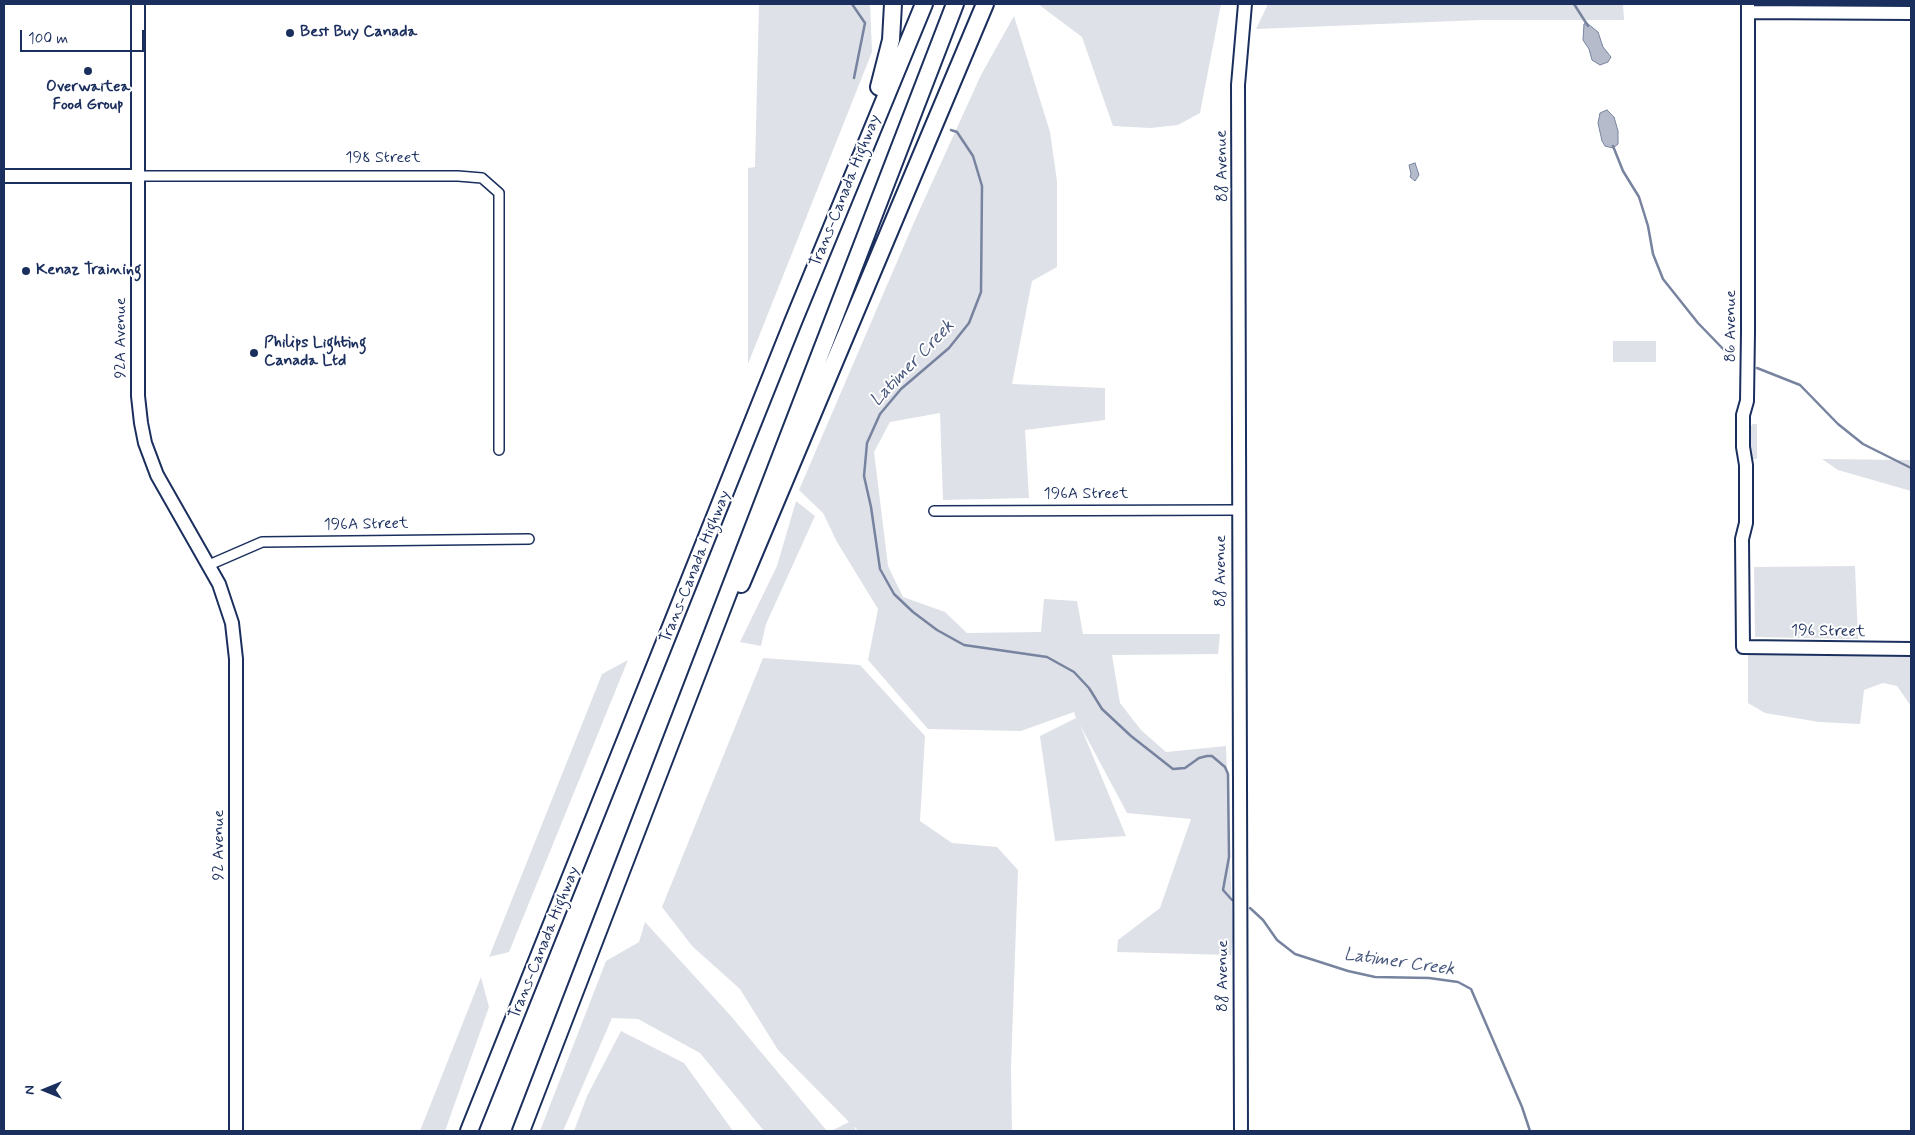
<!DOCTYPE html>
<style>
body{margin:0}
#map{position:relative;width:1915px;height:1135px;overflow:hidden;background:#fff;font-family:Mynerve,sans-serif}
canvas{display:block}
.frame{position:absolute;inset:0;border:5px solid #1b2f5e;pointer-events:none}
.north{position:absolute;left:20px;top:1065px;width:50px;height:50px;-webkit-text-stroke:4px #fff;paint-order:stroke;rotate:270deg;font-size:14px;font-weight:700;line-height:20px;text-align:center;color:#1b2f5e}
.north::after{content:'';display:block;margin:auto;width:18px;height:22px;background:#1b2f5e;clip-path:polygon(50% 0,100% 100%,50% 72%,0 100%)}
.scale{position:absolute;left:20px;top:30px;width:124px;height:22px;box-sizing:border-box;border:2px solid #1b2f5e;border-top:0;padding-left:6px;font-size:15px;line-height:18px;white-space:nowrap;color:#1b2f5e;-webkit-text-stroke:4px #fff;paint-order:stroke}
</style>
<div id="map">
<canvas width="1915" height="1135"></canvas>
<div class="frame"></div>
<div class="north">N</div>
<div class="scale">100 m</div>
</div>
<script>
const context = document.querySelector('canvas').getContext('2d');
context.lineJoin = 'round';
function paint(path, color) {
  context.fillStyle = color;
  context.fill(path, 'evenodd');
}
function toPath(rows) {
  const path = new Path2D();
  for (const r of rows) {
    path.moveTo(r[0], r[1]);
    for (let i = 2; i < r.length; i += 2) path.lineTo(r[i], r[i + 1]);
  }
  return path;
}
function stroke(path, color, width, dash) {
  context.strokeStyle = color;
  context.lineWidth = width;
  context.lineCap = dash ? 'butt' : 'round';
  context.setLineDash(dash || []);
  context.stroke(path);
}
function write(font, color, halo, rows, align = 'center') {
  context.font = font + ' Mynerve,sans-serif';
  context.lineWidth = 4;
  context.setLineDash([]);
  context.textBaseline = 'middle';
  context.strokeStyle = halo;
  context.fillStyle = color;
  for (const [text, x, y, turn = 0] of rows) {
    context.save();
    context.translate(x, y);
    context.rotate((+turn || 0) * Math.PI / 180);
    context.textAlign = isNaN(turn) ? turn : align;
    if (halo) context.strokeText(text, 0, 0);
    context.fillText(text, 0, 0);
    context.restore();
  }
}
paint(toPath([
 [759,4,870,4,872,52,748,364,748,168,755,167],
 [1038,4,1221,4,1200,113,1178,125,1150,128,1113,126,1082,37],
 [1268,4,1623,4,1624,20,1480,20,1256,29],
 [1014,16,1050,132,1057,181,1057,267,1032,281,1012,384,1105,388,1105,420,1025,430,1029,498,943,500,940,413,890,422,874,452,888,566,903,597,945,612,967,633,1041,632,1044,599,1077,601,1083,634,1220,634,1218,654,1112,655,1120,703,1141,730,1166,752,1226,746,1233,939,1231,955,1117,952,1118,940,1160,908,1191,819,1127,813,1080,725,1126,836,1055,841,1040,736,1076,718,1074,712,1021,731,928,729,868,660,878,609,837,542,823,513,799,490,915,220,981,75],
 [1613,341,1656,341,1656,362,1613,362],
 [1753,424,1757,424,1757,459,1753,459,1749,443,1749,428],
 [1822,459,1911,460,1911,491,1838,470],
 [796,501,815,516,766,624,761,646,740,642,777,566],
 [1855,566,1858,639,1755,637,1754,567],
 [1748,653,1911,656,1911,706,1897,686,1883,683,1864,690,1860,724,1819,722,1765,713,1748,703],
 [763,658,860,665,925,736,920,821,952,843,997,847,1018,870,1011,1068,1012,1131,858,1131,854,1126,856,1131,831,1131,849,1122,778,1050,740,989,692,946,662,907],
 [628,660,509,952,489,957,602,674],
 [645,922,730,1015,827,1131,764,1131,700,1053,638,1019,612,1018,563,1131,540,1131,606,961,639,942],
 [481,977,489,1007,445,1131,420,1131],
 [621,1031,684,1063,733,1131,574,1131,587,1096]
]), '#dee1e7');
const water = toPath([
 [1587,23,1598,32,1603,47,1611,57,1608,62,1600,65,1592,60,1589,49,1583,40,1584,24,1587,23],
 [1607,110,1614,117,1618,131,1618,144,1613,148,1605,146,1602,141,1598,123,1600,113,1607,110],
 [1415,163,1419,175,1415,181,1410,177,1411,174,1409,165,1415,163]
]);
paint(water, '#b5bbca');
stroke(water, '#77839f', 1);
stroke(toPath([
 [852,4,865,23,854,78],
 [1574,4,1588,26],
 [951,130,957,132,973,156,982,186,981,292,969,323,949,348,901,389,880,414,867,443,864,476,871,507,880,569,894,594,913,612,937,630,964,645,1047,657,1074,672,1089,688,1102,709,1131,736,1173,769,1185,768,1199,758,1207,756,1212,756,1225,767,1228,774,1229,857,1223,890,1232,900],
 [1613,146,1623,171,1639,197,1648,226,1653,254,1663,279,1698,323,1729,355],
 [1757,368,1800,385,1838,424,1863,444,1911,468],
 [1250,908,1263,920,1277,940,1295,954,1348,971,1375,977,1429,978,1458,982,1471,989,1522,1107,1530,1131]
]), '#77839f', 2.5);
const street = toPath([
 [138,176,458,176,482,178,499,193,499,450],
 [934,511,1238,510],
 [209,565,262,542,529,539]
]);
const secondary = toPath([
 [138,4,138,396,141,423,145,443,157,475,219,584,232,623,236,659,236,1131],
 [1748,4,1748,332,1747,401,1743,415,1743,447,1746,465,1746,523,1742,539,1743,647,1911,649],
 [1748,12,1911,13],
 [4,176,138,176],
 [1241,1131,1238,85,1245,4]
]);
const highway = toPath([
 [879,87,891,40,893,4],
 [741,584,985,4],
 [469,1131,793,322,924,4],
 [521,1131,955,4]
]);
stroke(street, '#1b2f5e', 12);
stroke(secondary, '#1b2f5e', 16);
stroke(highway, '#1b2f5e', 20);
stroke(street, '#fff', 9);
stroke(secondary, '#fff', 12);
stroke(highway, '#fff', 16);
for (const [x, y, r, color] of [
 [290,33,5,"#1b2f5e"],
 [88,71,5,"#1b2f5e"],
 [26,271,5,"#1b2f5e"],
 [254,353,5,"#1b2f5e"]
]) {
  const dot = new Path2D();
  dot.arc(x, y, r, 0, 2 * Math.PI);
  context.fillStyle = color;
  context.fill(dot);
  stroke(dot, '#fff', 2);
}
write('bold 16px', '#1b2f5e', '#fff', [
 ["Best Buy Canada",300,33],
 ["Overwaitea",88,88,"center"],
 ["Food Group",88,106,"center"],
 ["Kenaz Training",36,271],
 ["Philips Lighting",264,344],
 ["Canada Ltd",264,362]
], 'left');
write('16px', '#1b2f5e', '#fff', [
 ["198 Street",383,159],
 ["88 Avenue",1223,166,-91],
 ["Trans-Canada Highway",846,191,-68],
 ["86 Avenue",1732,326,-90],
 ["92A Avenue",122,338,-90],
 ["196A Street",1086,495],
 ["196A Street",366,525,-1],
 ["Trans-Canada Highway",696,567,-68],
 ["88 Avenue",1222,571,-90],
 ["196 Street",1828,632,1],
 ["92 Avenue",220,845,-90],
 ["Trans-Canada Highway",545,943,-68],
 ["88 Avenue",1224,976,-90]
]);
write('italic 18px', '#49597e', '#fff', [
 ["Latimer Creek",913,364,-46],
 ["Latimer Creek",1399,963,8]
]);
</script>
